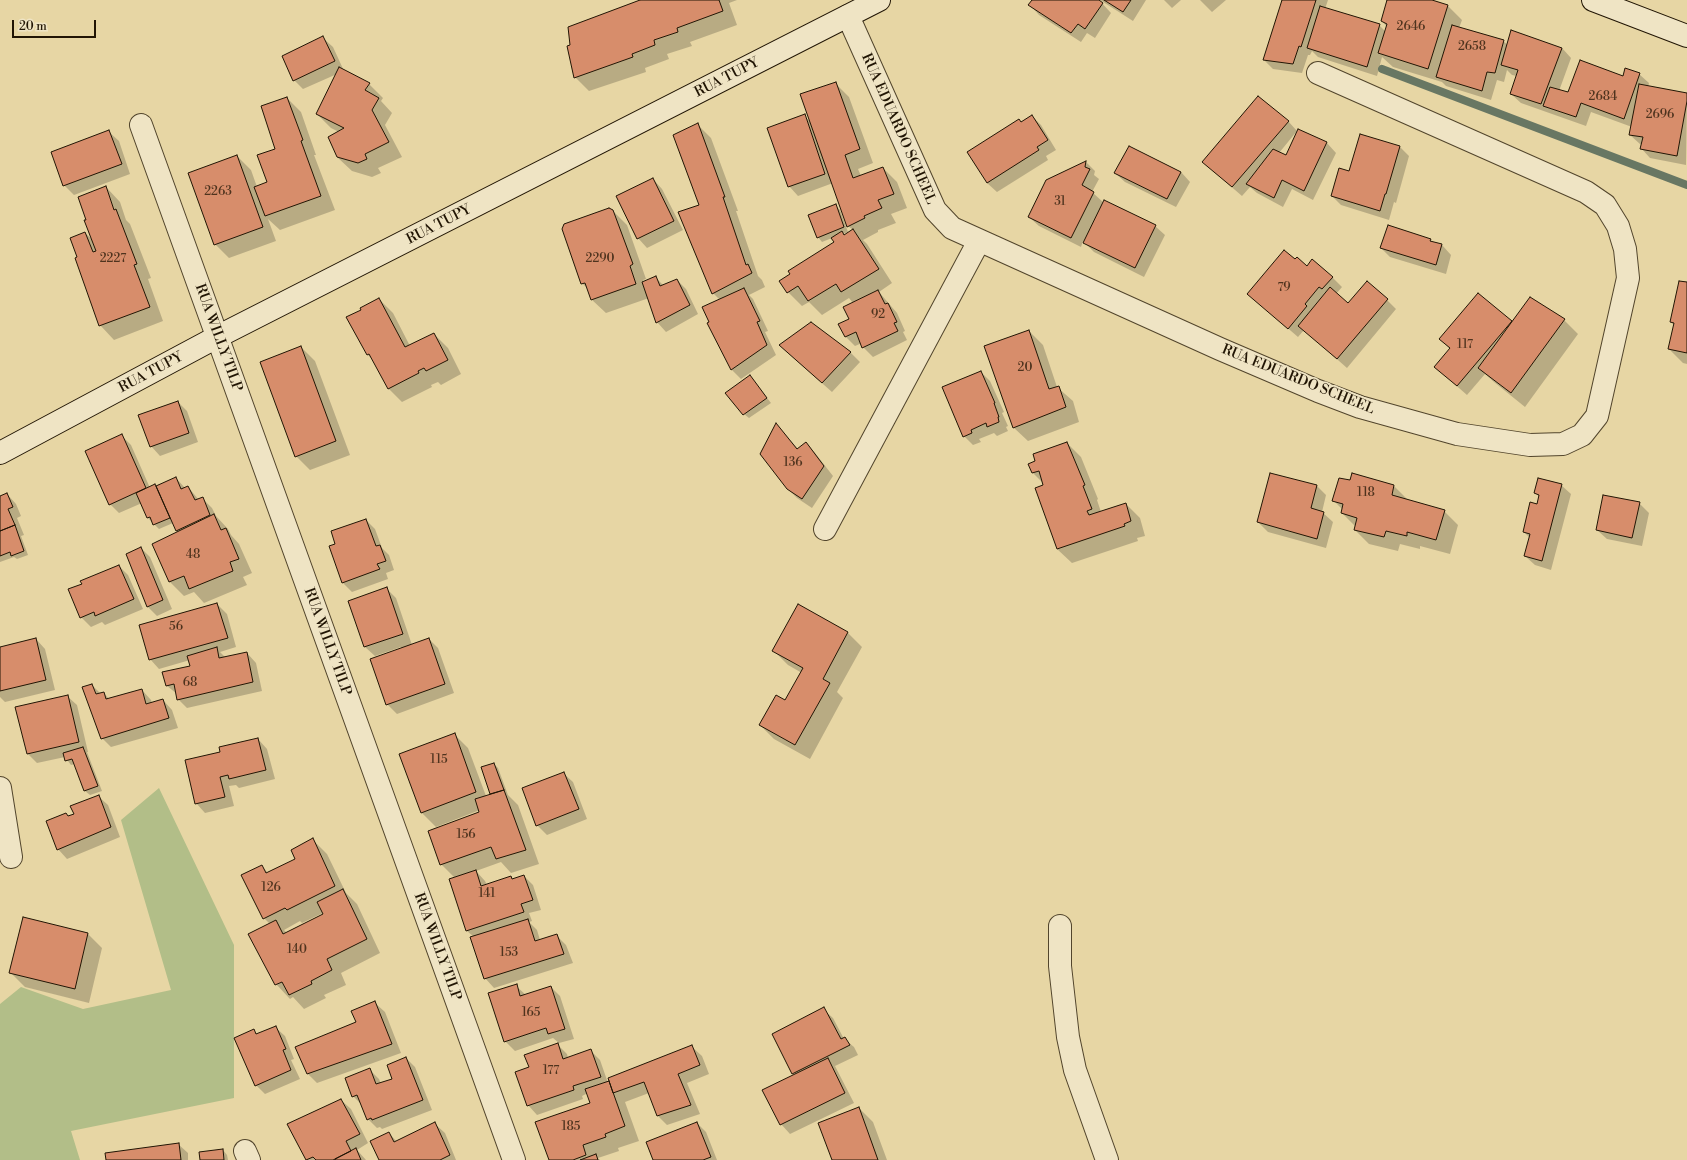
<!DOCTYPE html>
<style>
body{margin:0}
#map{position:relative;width:1687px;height:1160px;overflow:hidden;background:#e7d6a4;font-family:"Libre Bodoni",serif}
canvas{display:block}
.scale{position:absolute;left:12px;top:20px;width:84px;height:18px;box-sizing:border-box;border:2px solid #211504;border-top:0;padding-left:5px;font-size:12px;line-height:14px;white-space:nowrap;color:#211504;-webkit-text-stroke:3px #efe4c4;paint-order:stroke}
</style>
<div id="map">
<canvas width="1687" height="1160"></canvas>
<div class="scale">20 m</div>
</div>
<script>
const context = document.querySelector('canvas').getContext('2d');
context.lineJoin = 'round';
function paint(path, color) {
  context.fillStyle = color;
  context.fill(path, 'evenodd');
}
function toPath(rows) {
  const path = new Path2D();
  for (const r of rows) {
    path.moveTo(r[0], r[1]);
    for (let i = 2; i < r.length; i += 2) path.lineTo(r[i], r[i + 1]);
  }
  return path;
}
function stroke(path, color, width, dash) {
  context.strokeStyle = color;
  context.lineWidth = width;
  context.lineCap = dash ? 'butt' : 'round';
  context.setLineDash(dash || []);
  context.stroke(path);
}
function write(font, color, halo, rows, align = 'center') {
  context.font = font + ' "Libre Bodoni",serif';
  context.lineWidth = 3.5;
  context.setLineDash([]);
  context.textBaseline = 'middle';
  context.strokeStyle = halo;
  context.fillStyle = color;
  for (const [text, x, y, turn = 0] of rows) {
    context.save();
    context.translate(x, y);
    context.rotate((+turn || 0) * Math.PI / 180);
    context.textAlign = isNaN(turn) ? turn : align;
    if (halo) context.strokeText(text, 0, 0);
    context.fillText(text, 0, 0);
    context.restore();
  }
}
paint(toPath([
 [159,788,234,945,234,1098,71,1131,80,1160,0,1160,0,1004,21,987,83,1009,171,990,121,820]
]), '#b2be88');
paint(toPath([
 [643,0,737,0,729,3,737,25,690,42,692,46,667,54,669,59,645,68,646,72,589,91,575,77],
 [1033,0,1099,0,1111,13,1095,38,1087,33,1081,42,1039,15,1030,5],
 [1100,0,1146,0,1133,21],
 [1164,0,1181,0,1172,8],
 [1200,0,1226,0,1212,12],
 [1283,0,1328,0,1325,9,1379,25,1386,32,1387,27,1382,21,1388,0,1429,0,1448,6,1462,20,1459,28,1503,41,1508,45,1562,48,1571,58,1559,91,1568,94,1639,74,1649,83,1648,87,1687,94,1686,165,1650,158,1641,148,1642,145,1640,144,1630,135,1632,127,1591,112,1586,126,1521,103,1511,94,1517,76,1512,75,1507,70,1504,82,1497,80,1491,100,1446,86,1442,82,1393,67,1382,57,1377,76,1318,57,1312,51,1310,55,1308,55,1302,73,1273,69,1264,60],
 [323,38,333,47,344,71,369,84,383,98,381,101,392,113,385,125,402,157,378,168,381,173,372,177,352,171,337,157,339,132,331,128,317,114,337,74,303,89,294,80],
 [835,83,849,97,873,163,858,169,861,176,883,168,897,182,907,208,891,214,896,223,878,230,878,232,863,240,867,244,892,283,879,292,897,313,905,331,903,332,907,340,873,357,863,347,862,343,855,346,846,337,853,303,849,298,822,315,809,302,802,306,788,292,791,274,835,242,832,238,822,242,818,237,835,205,840,210,848,232,843,234,845,235,853,230,848,226,833,183,798,196,789,186,804,116,812,123],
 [287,98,301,112,316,155,314,155,335,210,280,230,268,219,276,241,229,258,215,244,237,156,251,170,257,187,268,183],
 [1032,116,1041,125,1056,150,1046,156,1048,160,997,192,987,183,1021,122],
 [1288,121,1297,131,1279,153,1286,156,1298,130,1327,143,1336,153,1313,200,1292,189,1283,207,1257,193,1250,187,1242,196,1213,171],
 [697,124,711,138,738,211,736,211,758,276,762,280,765,287,749,295,753,299,768,331,765,332,776,355,741,379,732,370,708,323,710,322,720,300,713,293,700,205],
 [109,132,119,141,130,174,74,195,64,185],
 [1400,147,1409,156,1396,203,1394,202,1389,220,1341,205,1332,196,1350,172],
 [1129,148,1181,172,1190,182,1176,207,1125,182,1115,173],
 [1086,162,1095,171,1094,175,1099,179,1092,192,1104,203,1155,226,1165,235,1144,277,1094,252,1083,241,1081,247,1039,226,1029,217],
 [653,179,662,189,683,230,647,248,638,238],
 [106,187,120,202,126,220,130,224,151,278,148,279,163,321,114,340,100,325,78,258,85,233,93,240],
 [613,211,627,225,646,279,643,280,644,282,656,278,664,286,677,280,686,289,698,314,666,332,657,322,649,298,606,313,591,299,588,289,582,283],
 [1430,240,1433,243,1442,245,1451,255,1446,274,1390,257,1381,248],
 [1295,260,1332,277,1342,287,1336,294,1348,304,1387,300,1396,309,1347,368,1304,330,1298,337,1248,294],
 [1687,284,1687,364,1683,363,1669,349,1674,325,1671,322],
 [1478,294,1512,323,1531,298,1564,320,1578,334,1525,407,1494,382,1485,374,1467,395,1435,367,1450,349,1440,339],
 [379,299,393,313,410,346,434,334,448,348,461,374,441,385,438,382,431,385,432,387,402,402,388,388,373,360,367,354,362,310],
 [1029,331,1043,345,1057,387,1073,401,1079,422,1028,441,1013,427],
 [301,347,315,361,350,455,310,470,296,456],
 [850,352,860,362,832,392,789,354],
 [981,372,990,381,1004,412,1002,413,1008,426,1006,427,1008,431,997,436,994,433,979,439,981,442,973,445,964,436],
 [754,381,771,403,749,418,744,414],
 [178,402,187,411,198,442,160,456,151,446],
 [777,425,798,449,806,443,815,453,833,476,812,508,797,498,787,488],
 [121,435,131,445,150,488,176,478,185,488,188,487,199,500,202,498,212,508,216,516,228,529,231,535,239,544,252,573,243,577,247,585,204,603,194,592,184,596,170,582,153,544,178,532,173,523,159,529,148,518,142,503,119,513,110,504],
 [1067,443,1081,457,1098,499,1097,500,1101,512,1126,504,1140,518,1145,536,1137,538,1138,541,1072,563,1057,549,1045,485,1033,473,1030,464],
 [1353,474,1394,486,1408,500,1444,511,1458,525,1450,554,1420,546,1420,549,1400,544,1398,551,1369,544,1355,530,1356,527,1342,513,1343,510,1334,501,1350,482],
 [1561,485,1571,494,1551,570,1535,565,1525,556,1530,538,1524,532,1538,505,1540,497,1535,493],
 [1317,486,1326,495,1322,512,1333,522,1326,548,1268,532,1258,522],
 [7,494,16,504,21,516,17,518,24,535,21,536,28,555,17,559,14,557,0,562,0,497],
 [1639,503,1649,513,1642,546,1607,539,1597,530],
 [366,520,375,529,382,548,389,555,394,570,386,573,388,579,352,592,343,583,330,547,336,545],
 [141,548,150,557,172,609,157,616,147,606],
 [119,566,128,575,143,609,105,625,102,622,91,627,81,617,83,584],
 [386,588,396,598,412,645,429,639,438,648,454,693,397,714,387,704,401,647,375,656,365,647],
 [217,604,227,614,236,647,220,652,226,658,247,653,256,663,262,691,187,708,178,699,177,694,166,685,191,666,190,660,159,669,150,659],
 [798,606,848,633,862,647,837,692,843,698,810,759,774,739,760,725,786,702,802,673,788,665,774,651],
 [36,639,45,649,55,690,5,702,0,697,0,648],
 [92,685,101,694,104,693,109,699,142,690,151,700,152,703,163,700,172,710,178,728,111,747,102,738],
 [67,696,77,705,88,752,87,752,102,791,90,795,85,791,75,764,71,765,65,757,37,763,28,754],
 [454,734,468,748,486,796,491,795,482,768,494,764,498,768,508,795,518,805,539,864,511,873,501,862,476,871,485,881,487,885,524,876,533,885,541,910,529,913,532,921,529,922,537,930,540,940,556,935,566,945,573,963,494,988,485,978,474,937,467,931,455,878,441,864,481,813,480,810,436,827,422,813],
 [258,739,267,749,275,779,239,788,236,785,229,786,234,806,205,813,196,803,221,753],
 [563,773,573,782,587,819,547,835,537,825],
 [98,796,108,805,120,837,67,859,58,849,69,817,75,814],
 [313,840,327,854,346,893,357,904,380,953,341,973,346,985,324,995,326,998,304,1009,293,997,290,999,276,984,270,924,264,918,262,866,268,873,296,860],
 [323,913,324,915,287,933,284,930,300,921,302,923],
 [24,918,88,934,102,948,89,1003,25,987,11,973],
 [516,986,526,995,551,987,560,996,574,1039,559,1043,553,1038,515,1051,505,1041],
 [375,1003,385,1012,401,1053,317,1083,308,1074,297,1048,357,1022],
 [823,1009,833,1018,844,1039,854,1047,858,1055,835,1066,854,1103,790,1134,781,1124,795,1075,773,1034],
 [275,1027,285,1036,294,1059,291,1060,300,1079,265,1094,256,1085,253,1031,257,1034],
 [557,1044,567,1054,568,1058,591,1051,600,1060,608,1083,692,1047,702,1056,709,1074,687,1083,700,1114,667,1125,658,1116,649,1093,625,1102,639,1141,618,1148,619,1151,598,1158,600,1160,550,1160,591,1104,588,1093,582,1096,583,1099,537,1115,528,1105,530,1068],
 [406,1058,415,1067,432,1110,382,1129,380,1127,377,1128,368,1119,363,1106,353,1096,370,1070,379,1079,381,1084,393,1079],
 [341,1100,351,1109,368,1143,357,1150,366,1160,307,1160,289,1124],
 [859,1108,873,1122,887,1160,833,1160],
 [697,1123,706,1132,717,1160,654,1160],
 [435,1124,445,1133,456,1160,380,1160,389,1133,397,1142],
 [178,1144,188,1153,188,1160,107,1160],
 [223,1150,227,1155,228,1160,201,1160]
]), '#0003');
stroke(toPath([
 [1382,69,1687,185]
]), '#687763', 8);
const building = toPath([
 [640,0,719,0,723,11,677,28,678,32,654,40,655,45,632,54,633,57,574,78,567,46,570,45,568,27,640,0],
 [1032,0,1099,0,1103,3,1085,29,1078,24,1071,33,1028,5,1032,0],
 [1104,0,1131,0,1123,12,1104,0],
 [1282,0,1316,0,1301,47,1299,46,1293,64,1263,60,1282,0],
 [1387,0,1432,0,1448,5,1428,69,1378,53,1387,24,1381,21,1387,0],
 [1320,6,1380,24,1367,67,1307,48,1320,6],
 [1452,25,1504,40,1495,73,1487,72,1482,91,1436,77,1452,25],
 [1511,30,1562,48,1541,104,1510,94,1518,70,1501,65,1511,30],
 [323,36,335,61,293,81,282,56,323,36],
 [1580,60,1623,76,1625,68,1640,73,1624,119,1581,103,1576,117,1543,106,1550,87,1568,92,1580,60],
 [339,67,370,83,365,90,379,98,372,110,389,142,365,154,367,159,358,163,337,157,328,137,344,128,316,114,339,67],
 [836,82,860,149,845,155,853,178,883,167,894,194,878,200,882,208,864,216,865,218,847,227,800,94,836,82],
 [1639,84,1687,93,1687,101,1677,156,1640,149,1643,137,1629,135,1639,84],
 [1258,96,1289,121,1232,187,1202,162,1258,96],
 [287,97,303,140,301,141,321,196,265,216,254,187,267,182,257,155,275,149,261,106,287,97],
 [805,114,825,174,788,187,767,128,805,114],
 [1032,115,1048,140,1037,147,1039,150,987,183,967,152,1019,119,1021,122,1032,115],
 [698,123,725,197,723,197,746,265,748,264,752,273,712,294,678,212,699,205,673,135,698,123],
 [1298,129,1327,142,1304,191,1282,180,1274,198,1246,184,1273,149,1286,155,1298,129],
 [109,130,122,164,63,186,51,152,109,130],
 [1360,134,1400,146,1386,194,1385,194,1380,211,1331,196,1339,168,1349,171,1360,134],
 [1129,146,1181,172,1167,199,1114,173,1129,146],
 [237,155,263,227,214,245,188,173,237,155],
 [1086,161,1085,167,1090,169,1082,185,1094,192,1071,238,1028,217,1046,180,1086,161],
 [653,178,674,221,637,239,616,196,653,178],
 [106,186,114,210,116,209,137,264,134,265,150,307,99,326,75,258,77,257,70,238,85,232,93,252,96,251,84,220,86,220,78,197,106,186],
 [1104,200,1156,225,1135,268,1083,243,1104,200],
 [836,204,844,227,817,238,808,215,836,204],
 [609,208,613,210,633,264,630,266,636,284,591,300,585,283,581,284,562,229,564,224,609,208],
 [1388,225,1431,239,1430,241,1442,244,1436,265,1380,248,1388,225],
 [853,229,879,269,841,292,836,284,808,301,798,286,787,293,779,281,790,274,788,271,834,242,831,238,842,231,844,235,853,229],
 [1284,250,1295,259,1297,257,1307,266,1312,259,1333,277,1322,289,1319,287,1305,304,1307,306,1288,329,1247,294,1284,250],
 [656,276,660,286,677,279,690,305,656,323,642,282,656,276],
 [1367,281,1388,299,1337,359,1298,326,1330,287,1348,303,1367,281],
 [1679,281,1687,282,1687,353,1668,349,1674,323,1670,322,1679,281],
 [744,288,760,321,757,322,767,345,731,370,707,323,709,322,702,307,744,288],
 [878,290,885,304,888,303,897,322,894,323,898,331,862,348,856,332,845,337,838,324,849,319,843,307,878,290],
 [1478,293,1512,321,1457,386,1434,367,1450,348,1439,339,1478,293],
 [1530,297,1565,319,1511,393,1478,368,1530,297],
 [379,298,405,347,434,333,448,360,426,371,424,368,418,371,419,373,388,389,369,354,367,355,346,317,361,310,360,308,379,298],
 [811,322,851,352,822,383,779,345,811,322],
 [1029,330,1049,389,1059,386,1066,407,1013,428,984,346,1029,330],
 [301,346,336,441,295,457,260,362,301,346],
 [981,371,995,403,994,403,999,417,998,417,999,422,987,427,986,423,971,430,972,433,963,437,942,387,981,371],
 [750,375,767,398,743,415,725,393,750,375],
 [178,401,189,433,150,447,138,415,178,401],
 [776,423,797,449,806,442,824,466,802,499,787,489,760,454,776,423],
 [122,434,146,488,109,505,85,451,122,434],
 [1067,442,1085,485,1083,486,1092,509,1087,511,1089,515,1126,503,1131,521,1124,524,1125,526,1057,549,1035,488,1043,485,1039,471,1032,473,1028,464,1035,461,1033,454,1067,442],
 [1270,473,1317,485,1311,508,1324,512,1317,539,1257,522,1270,473],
 [1352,473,1394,485,1392,495,1445,510,1436,540,1407,532,1407,536,1386,531,1384,537,1354,530,1357,518,1341,513,1343,504,1332,501,1339,478,1350,480,1352,473],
 [176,477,181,489,188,486,195,500,203,497,210,515,176,531,156,486,176,477],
 [1538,478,1562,484,1542,561,1524,556,1530,534,1523,532,1530,502,1537,504,1539,495,1534,493,1538,478],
 [155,484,170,518,153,525,150,517,147,518,136,493,155,484],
 [7,493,13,507,8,509,15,525,0,531,0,496,7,493],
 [1603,495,1640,502,1632,538,1596,530,1603,495],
 [214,514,221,530,226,528,239,559,230,562,233,571,189,589,184,576,169,582,152,544,214,514],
 [366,519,376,546,380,545,386,561,377,564,380,569,342,583,329,546,335,544,331,531,366,519],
 [15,525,24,551,11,556,10,552,0,556,0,531,15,525],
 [141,547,163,600,147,607,126,554,141,547],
 [119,565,134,599,95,616,94,612,80,618,68,589,82,584,80,581,119,565],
 [387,587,403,634,364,647,348,601,387,587],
 [217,603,228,638,149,660,139,625,217,603],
 [798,604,848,632,823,679,830,683,795,745,759,725,776,695,785,700,803,668,772,651,798,604],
 [36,638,46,680,0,691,0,647,36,638],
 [429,638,445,684,386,705,370,659,429,638],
 [217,647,219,658,247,652,253,682,177,700,174,684,166,686,162,672,190,666,187,656,217,647],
 [92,684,96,694,104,692,106,699,142,689,146,704,163,699,169,718,101,739,82,687,92,684],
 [68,695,79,742,27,754,15,707,68,695],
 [455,733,476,792,421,813,399,754,455,733],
 [258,738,266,770,229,779,228,775,220,777,225,797,195,804,185,760,220,752,219,747,258,738],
 [83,747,98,786,84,791,72,759,65,761,63,753,83,747],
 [494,763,504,790,490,794,481,767,494,763],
 [564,772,579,809,536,826,522,788,564,772],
 [504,790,526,850,496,859,491,847,440,865,428,831,479,812,475,799,504,790],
 [99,795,111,827,57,850,46,821,66,813,68,816,74,814,70,806,99,795],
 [313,838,335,886,287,910,285,908,263,919,241,875,262,865,266,873,295,859,291,850,313,838],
 [476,870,481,886,511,876,512,879,524,875,533,900,521,904,524,912,466,931,449,879,476,870],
 [343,889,367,939,327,959,332,970,311,981,312,984,289,995,282,982,275,985,248,934,276,920,283,934,323,914,317,902,343,889],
 [23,917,88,933,75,989,9,973,23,917],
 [528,919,535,941,557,934,564,954,484,979,470,937,528,919],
 [517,984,520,996,551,986,565,1029,548,1034,546,1028,504,1042,488,993,517,984],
 [375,1001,392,1044,307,1074,295,1047,356,1022,351,1011,375,1001],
 [824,1007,841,1039,845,1037,850,1045,792,1074,772,1034,824,1007],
 [276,1026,286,1049,283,1050,291,1070,255,1086,234,1038,254,1029,256,1034,276,1026],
 [558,1043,563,1059,591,1049,601,1077,573,1086,574,1090,527,1106,515,1072,529,1067,524,1055,558,1043],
 [692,1045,700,1065,678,1074,691,1105,657,1116,644,1082,613,1093,608,1078,692,1045],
 [406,1057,423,1100,372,1120,371,1118,367,1120,357,1095,352,1097,345,1078,370,1068,376,1084,392,1079,387,1065,406,1057],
 [828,1058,845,1093,780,1125,762,1090,828,1058],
 [609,1081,625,1126,605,1134,606,1137,583,1145,586,1155,573,1160,549,1160,535,1122,590,1103,585,1089,609,1081],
 [341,1099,360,1134,346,1141,351,1151,333,1160,316,1160,313,1157,306,1160,287,1124,341,1099],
 [859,1107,878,1160,832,1160,818,1123,859,1107],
 [435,1122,450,1155,440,1160,379,1160,370,1141,389,1132,394,1142,435,1122],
 [697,1122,711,1157,703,1160,653,1160,646,1142,697,1122],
 [179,1143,181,1160,106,1160,105,1153,179,1143],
 [356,1148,361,1160,335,1160,335,1159,356,1148],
 [223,1149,224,1160,200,1160,199,1152,223,1149],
 [596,1154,598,1160,580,1160,596,1154]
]);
paint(building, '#d78d6b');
stroke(building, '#211504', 1);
const minor = toPath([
 [848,16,935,210,952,228,1220,349,1318,391,1360,407,1457,434,1530,445,1563,444,1582,435,1597,416,1628,278,1625,249,1618,226,1605,205,1586,192,1318,73],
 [141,125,514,1160],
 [825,529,979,241],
 [0,788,11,857],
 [1060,926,1060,966,1068,1037,1075,1070,1107,1160],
 [245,1151,249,1160]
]);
const secondary = toPath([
 [1593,0,1687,36],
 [0,453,217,337,879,0]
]);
stroke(minor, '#52452c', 24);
stroke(secondary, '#211504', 24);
stroke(minor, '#efe4c4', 22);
stroke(secondary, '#efe4c4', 22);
write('12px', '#4e331e', null, [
 ["2646",1411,27],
 ["2658",1472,47],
 ["2684",1603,97],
 ["2696",1660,115],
 ["2263",218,192],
 ["31",1060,202],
 ["2227",113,259],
 ["2290",600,259],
 ["79",1284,288],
 ["92",878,315],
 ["117",1465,345],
 ["20",1025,368],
 ["136",793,463],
 ["118",1366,493],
 ["48",193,555],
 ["56",176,627],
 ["68",190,683],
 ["115",439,760],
 ["156",466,835],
 ["126",271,888],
 ["141",487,894],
 ["140",297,950],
 ["153",509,953],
 ["165",531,1013],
 ["177",551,1071],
 ["185",571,1127]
]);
write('14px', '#211504', '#efe4c4', [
 ["RUA TUPY",727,78,-27],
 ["RUA EDUARDO SCHEEL",898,129,66],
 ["RUA TUPY",439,225,-27],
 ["RUA WILLY TILP",218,338,70],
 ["RUA TUPY",151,373,-28],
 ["RUA EDUARDO SCHEEL",1298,380,22],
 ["RUA WILLY TILP",327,642,70],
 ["RUA WILLY TILP",437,947,70]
]);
</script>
